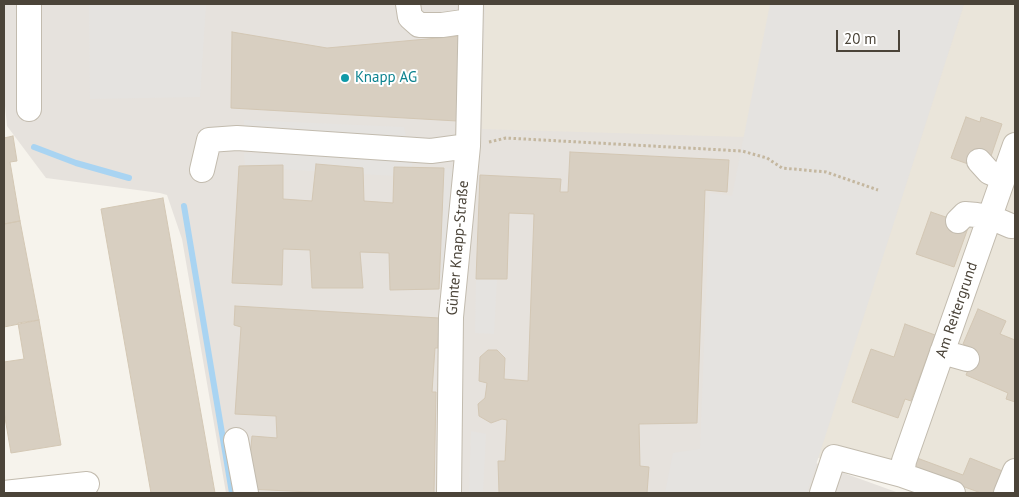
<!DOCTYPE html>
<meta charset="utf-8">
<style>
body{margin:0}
#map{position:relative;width:1019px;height:497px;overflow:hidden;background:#f6f3ec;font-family:"PT Sans",sans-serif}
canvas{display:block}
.frame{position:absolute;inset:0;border:5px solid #4b4439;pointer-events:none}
.scale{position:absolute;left:836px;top:30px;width:64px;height:22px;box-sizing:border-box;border:2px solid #4b4439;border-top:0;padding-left:6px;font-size:15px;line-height:18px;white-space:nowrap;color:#4b4439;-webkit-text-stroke:4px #fff;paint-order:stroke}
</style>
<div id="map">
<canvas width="1019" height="497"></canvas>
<div class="frame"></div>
<div class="scale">20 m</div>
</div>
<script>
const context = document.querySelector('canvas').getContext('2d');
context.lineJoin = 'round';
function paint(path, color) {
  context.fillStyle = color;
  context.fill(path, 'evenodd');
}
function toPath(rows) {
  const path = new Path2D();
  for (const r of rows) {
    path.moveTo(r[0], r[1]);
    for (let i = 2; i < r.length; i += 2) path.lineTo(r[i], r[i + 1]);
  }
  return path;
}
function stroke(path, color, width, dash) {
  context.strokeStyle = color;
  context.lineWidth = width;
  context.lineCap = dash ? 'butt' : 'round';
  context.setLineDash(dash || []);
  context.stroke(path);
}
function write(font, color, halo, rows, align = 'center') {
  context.font = font + ' "PT Sans",sans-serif';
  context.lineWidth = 4;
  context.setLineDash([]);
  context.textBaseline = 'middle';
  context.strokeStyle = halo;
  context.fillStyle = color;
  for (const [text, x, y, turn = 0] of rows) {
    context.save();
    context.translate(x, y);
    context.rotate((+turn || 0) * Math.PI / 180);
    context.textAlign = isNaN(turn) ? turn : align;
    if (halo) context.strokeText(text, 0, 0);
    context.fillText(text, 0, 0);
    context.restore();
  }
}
paint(toPath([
 [471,4,771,4,742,151,468,146],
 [955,4,1015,4,1015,493,927,493,815,457]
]), '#eae5da');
paint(toPath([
 [4,4,485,4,482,129,745,137,964,4,816,463,899,493,226,493,182,239,167,195,160,193,46,178,7,126,4,96]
]), '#e6e2dd');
paint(toPath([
 [89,4,206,4,200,97,90,99],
 [770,4,964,4,807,493,665,493,673,453,700,449,710,193,732,196],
 [244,120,404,127,406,137,244,130],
 [244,153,412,159,412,177,245,167],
 [444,168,457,170,452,284,440,283],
 [476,279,497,279,494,334,475,333],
 [471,431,486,434,483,493,469,493]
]), '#e5e3e0');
stroke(toPath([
 [34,147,76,163,129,178],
 [184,206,232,493]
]), '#a9d4f2', 6);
const building = toPath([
 [232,32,327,48,460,36,457,121,231,108,232,32],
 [966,117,980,122,981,117,1002,124,989,162,971,165,951,158,966,117],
 [13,136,17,161,10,162,20,221,4,224,4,138,13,136],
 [570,152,729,160,727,192,705,190,697,423,639,424,640,466,649,467,647,493,499,493,498,461,505,461,507,420,502,419,491,423,479,416,478,404,485,398,487,383,479,381,480,357,488,350,497,350,505,358,504,379,528,381,534,214,509,213,507,279,476,279,480,175,561,179,560,192,568,192,570,152],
 [316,164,363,168,364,201,393,203,394,167,444,168,439,289,390,290,389,253,360,252,363,288,312,288,310,250,283,249,282,285,232,283,239,166,283,165,283,199,312,201,316,164],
 [163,198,215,493,151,493,101,209,163,198],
 [931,212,969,225,954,267,916,254,931,212],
 [20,221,39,320,4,327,4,224,20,221],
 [235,306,439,318,438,348,435,348,432,392,436,392,434,493,331,493,247,489,252,436,277,438,276,416,235,414,241,327,234,325,235,306],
 [978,309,1006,321,1000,334,1015,340,1015,402,1006,399,1008,393,966,375,976,350,963,344,978,309],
 [39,320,61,445,11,453,4,412,4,362,24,359,18,323,39,320],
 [905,324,935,335,911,401,905,399,898,418,852,402,871,349,894,357,905,324],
 [917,458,963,475,970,458,1005,472,1000,488,993,493,981,493,913,468,917,458]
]);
paint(building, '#d8cfc1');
stroke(building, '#d3c7b4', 1);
const minor = toPath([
 [29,4,29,109],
 [408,4,410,17,419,25,442,25,470,21],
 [979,161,989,172,1003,178],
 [202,170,209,140,237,138,431,151,468,146],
 [958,221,965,214,977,215,990,217,1011,226],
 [942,352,967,359],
 [236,440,246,493],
 [902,475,904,461,1015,145],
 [4,493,87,484],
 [449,493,451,317,468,146,471,4],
 [822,493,834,457,902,475,953,493],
 [1006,493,1015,471]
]);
stroke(minor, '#c2bbae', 26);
stroke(toPath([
 [489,142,506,138,742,151,767,158,782,168,826,172,878,190]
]), '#c4b79f', 3, [2.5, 2.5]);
stroke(minor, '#fff', 24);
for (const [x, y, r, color] of [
 [345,78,5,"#0f9aa8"]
]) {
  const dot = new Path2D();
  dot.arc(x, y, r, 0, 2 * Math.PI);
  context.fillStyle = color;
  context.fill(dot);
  stroke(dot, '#fff', 2);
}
write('15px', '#0d838f', '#fff', [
 ["Knapp AG",355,78]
], 'left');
write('15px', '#4b4439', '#fff', [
 ["Günter Knapp-Straße",458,248,-85],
 ["Am Reitergrund",957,310,-71]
]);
</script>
